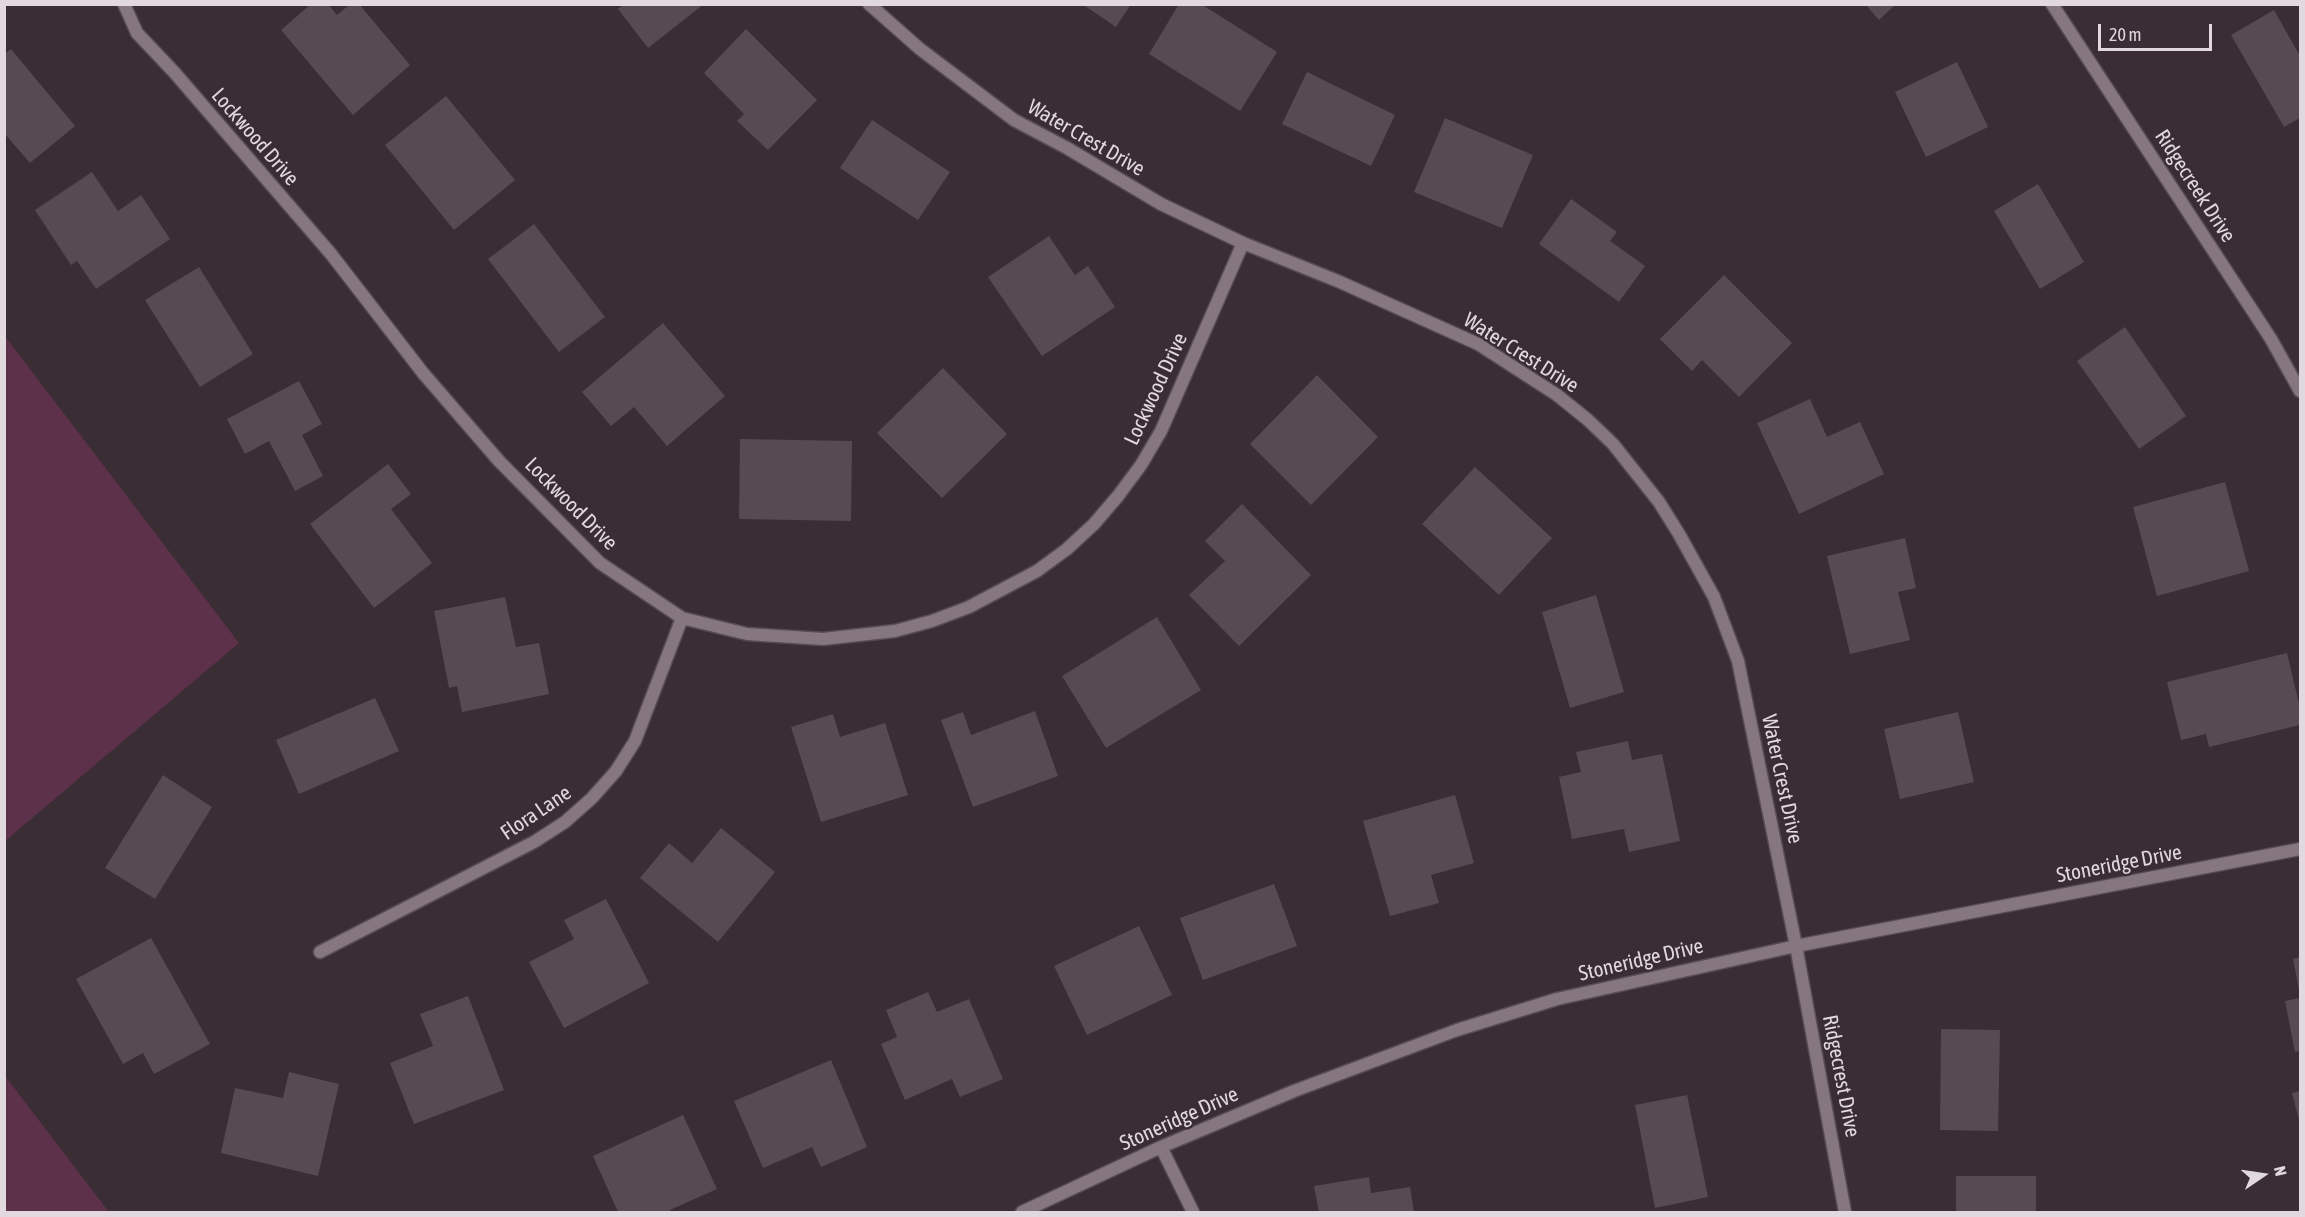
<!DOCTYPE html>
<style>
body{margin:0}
#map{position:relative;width:2305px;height:1217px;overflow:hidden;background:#3a2d34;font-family:"Asap Condensed",sans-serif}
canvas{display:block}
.frame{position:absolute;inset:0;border:6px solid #e1d9dd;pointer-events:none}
.north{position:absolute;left:2233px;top:1145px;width:60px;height:60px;-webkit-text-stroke:4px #3a2d34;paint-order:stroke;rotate:77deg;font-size:16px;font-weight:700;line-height:24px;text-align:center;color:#e1d9dd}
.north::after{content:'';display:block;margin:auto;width:21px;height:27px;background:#e1d9dd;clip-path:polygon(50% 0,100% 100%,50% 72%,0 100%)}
.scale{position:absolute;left:2098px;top:24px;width:114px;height:27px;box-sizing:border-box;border:3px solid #e1d9dd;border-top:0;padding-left:8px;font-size:18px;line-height:21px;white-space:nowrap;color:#e1d9dd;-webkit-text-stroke:4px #3a2d34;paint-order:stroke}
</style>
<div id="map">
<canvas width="2305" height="1217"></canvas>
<div class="frame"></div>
<div class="north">N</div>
<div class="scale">20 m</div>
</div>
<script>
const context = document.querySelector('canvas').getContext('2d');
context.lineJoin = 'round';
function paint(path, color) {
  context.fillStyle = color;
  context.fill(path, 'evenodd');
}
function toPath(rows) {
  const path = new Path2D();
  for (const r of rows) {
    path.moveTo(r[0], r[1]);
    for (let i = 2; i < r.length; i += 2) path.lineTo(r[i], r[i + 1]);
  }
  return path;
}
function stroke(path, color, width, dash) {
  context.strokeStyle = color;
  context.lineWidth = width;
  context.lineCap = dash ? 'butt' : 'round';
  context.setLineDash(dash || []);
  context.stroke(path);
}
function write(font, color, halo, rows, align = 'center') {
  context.font = font + ' "Asap Condensed",sans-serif';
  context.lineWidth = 4.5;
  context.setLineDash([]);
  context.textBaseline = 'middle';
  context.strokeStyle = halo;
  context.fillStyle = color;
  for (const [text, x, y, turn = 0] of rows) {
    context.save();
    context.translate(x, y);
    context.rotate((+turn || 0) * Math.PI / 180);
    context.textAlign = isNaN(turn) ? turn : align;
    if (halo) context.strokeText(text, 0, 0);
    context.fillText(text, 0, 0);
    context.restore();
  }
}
paint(toPath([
 [4,335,239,643,5,841,4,841],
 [5,1075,5,1076,109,1212,5,1212]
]), '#5d314a');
paint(toPath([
 [311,4,328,4,337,15,350,4,359,4,410,65,353,115,281,30],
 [624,4,704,4,648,48,618,9],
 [1082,4,1131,4,1116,27],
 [1179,4,1201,4,1277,52,1240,111,1149,54],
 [1865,4,1896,4,1879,20],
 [2274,10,2300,56,2300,118,2284,127,2231,35],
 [746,29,817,100,768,150,737,121,744,114,704,73],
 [11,49,75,126,30,163,4,133,4,54],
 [1957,62,1988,127,1926,157,1895,92],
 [1307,72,1395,115,1371,166,1282,124],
 [446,96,515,180,454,230,385,145],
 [1445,118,1533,155,1502,228,1414,192],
 [872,120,950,172,918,220,840,168],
 [92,172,118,211,141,195,170,239,96,289,77,261,71,265,35,210],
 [2038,184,2084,262,2040,289,1994,211],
 [1571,199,1617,232,1610,241,1645,266,1619,302,1539,244],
 [534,224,605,317,559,352,488,259],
 [1049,236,1075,275,1088,266,1115,307,1042,356,988,277],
 [199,267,253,354,200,387,145,300],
 [1724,275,1792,343,1739,397,1702,360,1692,371,1660,339],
 [663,323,725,396,667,446,634,407,611,426,582,392],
 [2125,327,2186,416,2139,449,2077,361],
 [943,368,1007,434,942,498,877,433],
 [1317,375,1378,437,1311,505,1250,444],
 [299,381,322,424,302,435,323,476,295,491,269,441,245,454,227,419],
 [1810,399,1827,437,1860,422,1884,474,1799,514,1757,423],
 [740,439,852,441,851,521,739,519],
 [388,464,411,494,391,509,432,563,374,608,310,524],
 [1475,467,1552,538,1499,595,1422,524],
 [2225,482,2249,571,2157,596,2133,507],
 [1242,504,1311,575,1239,646,1189,595,1225,561,1205,541],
 [1905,538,1916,588,1898,592,1910,640,1850,654,1827,556],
 [1596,595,1624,692,1570,708,1542,612],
 [505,597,516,647,539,643,549,694,462,712,457,686,449,688,434,611],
 [1157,617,1201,690,1106,748,1062,676],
 [2287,653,2300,708,2300,725,2209,747,2206,734,2181,740,2167,682],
 [375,698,399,751,299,794,276,740],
 [1035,711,1058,776,973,807,941,720,963,712,971,735],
 [1958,712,1974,782,1900,799,1884,729],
 [833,714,840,737,885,723,908,795,821,822,791,727],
 [1628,741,1632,760,1662,754,1680,841,1629,852,1624,829,1572,839,1559,777,1581,772,1576,752],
 [163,775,212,807,155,899,105,868],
 [1455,795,1474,863,1431,875,1439,903,1390,916,1363,821],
 [721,828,775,872,718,942,640,878,669,843,692,863],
 [1274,884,1297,946,1203,980,1180,918],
 [606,899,649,983,564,1028,529,962,574,939,564,920],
 [1139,926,1172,995,1087,1035,1054,966],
 [151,938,210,1044,154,1074,143,1053,123,1064,76,979],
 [2300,957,2300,990,2299,990,2293,959],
 [928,992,937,1012,969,999,1003,1079,960,1097,952,1079,905,1100,881,1044,897,1037,886,1010],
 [468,996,504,1090,414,1124,390,1063,433,1046,420,1014],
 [2300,998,2300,1051,2295,1052,2285,1001],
 [1941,1029,2000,1030,1998,1131,1940,1130],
 [831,1060,867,1147,821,1167,812,1147,763,1168,734,1101],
 [289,1072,339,1084,318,1176,221,1153,235,1088,283,1098],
 [2300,1091,2300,1124,2292,1093],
 [1687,1095,1708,1197,1655,1208,1635,1105],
 [683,1115,717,1189,670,1210,671,1212,618,1212,593,1156],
 [1956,1176,2036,1176,2036,1212,1956,1212],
 [1369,1177,1371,1193,1410,1187,1414,1212,1319,1212,1314,1186]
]), '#584a51');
const street = toPath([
 [124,4,137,33,174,72,331,254,423,373,499,461,600,563,682,618,747,634,823,639,895,631,932,621,969,607,1037,571,1067,549,1094,524,1118,496,1141,465,1161,431,1243,243],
 [869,4,920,49,1014,120,1067,148,1161,204,1243,243,1340,282,1478,344,1557,395,1588,420,1613,444,1659,502,1679,534,1714,597,1738,661,1796,946,1845,1212],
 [2052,4,2271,339,2300,391],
 [320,952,534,842,565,822,592,798,616,771,635,741,682,618],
 [1161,1147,1193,1212],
 [1022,1212,1161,1147,1294,1091,1457,1030,1557,999,1796,946,2300,849]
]);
stroke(street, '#574c51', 15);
stroke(street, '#86777f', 12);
write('21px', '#e1d9dd', '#3a2d34', [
 ["Lockwood Drive",255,137,49],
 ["Water Crest Drive",1086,138,30],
 ["Ridgecreek Drive",2195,186,57],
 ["Water Crest Drive",1521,353,32],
 ["Lockwood Drive",1156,389,-65],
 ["Lockwood Drive",571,504,45],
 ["Water Crest Drive",1782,779,78],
 ["Flora Lane",536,813,-34],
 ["Stoneridge Drive",2119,864,-11],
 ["Stoneridge Drive",1641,960,-13],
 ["Ridgecrest Drive",1841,1076,79],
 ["Stoneridge Drive",1179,1119,-24]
]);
</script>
